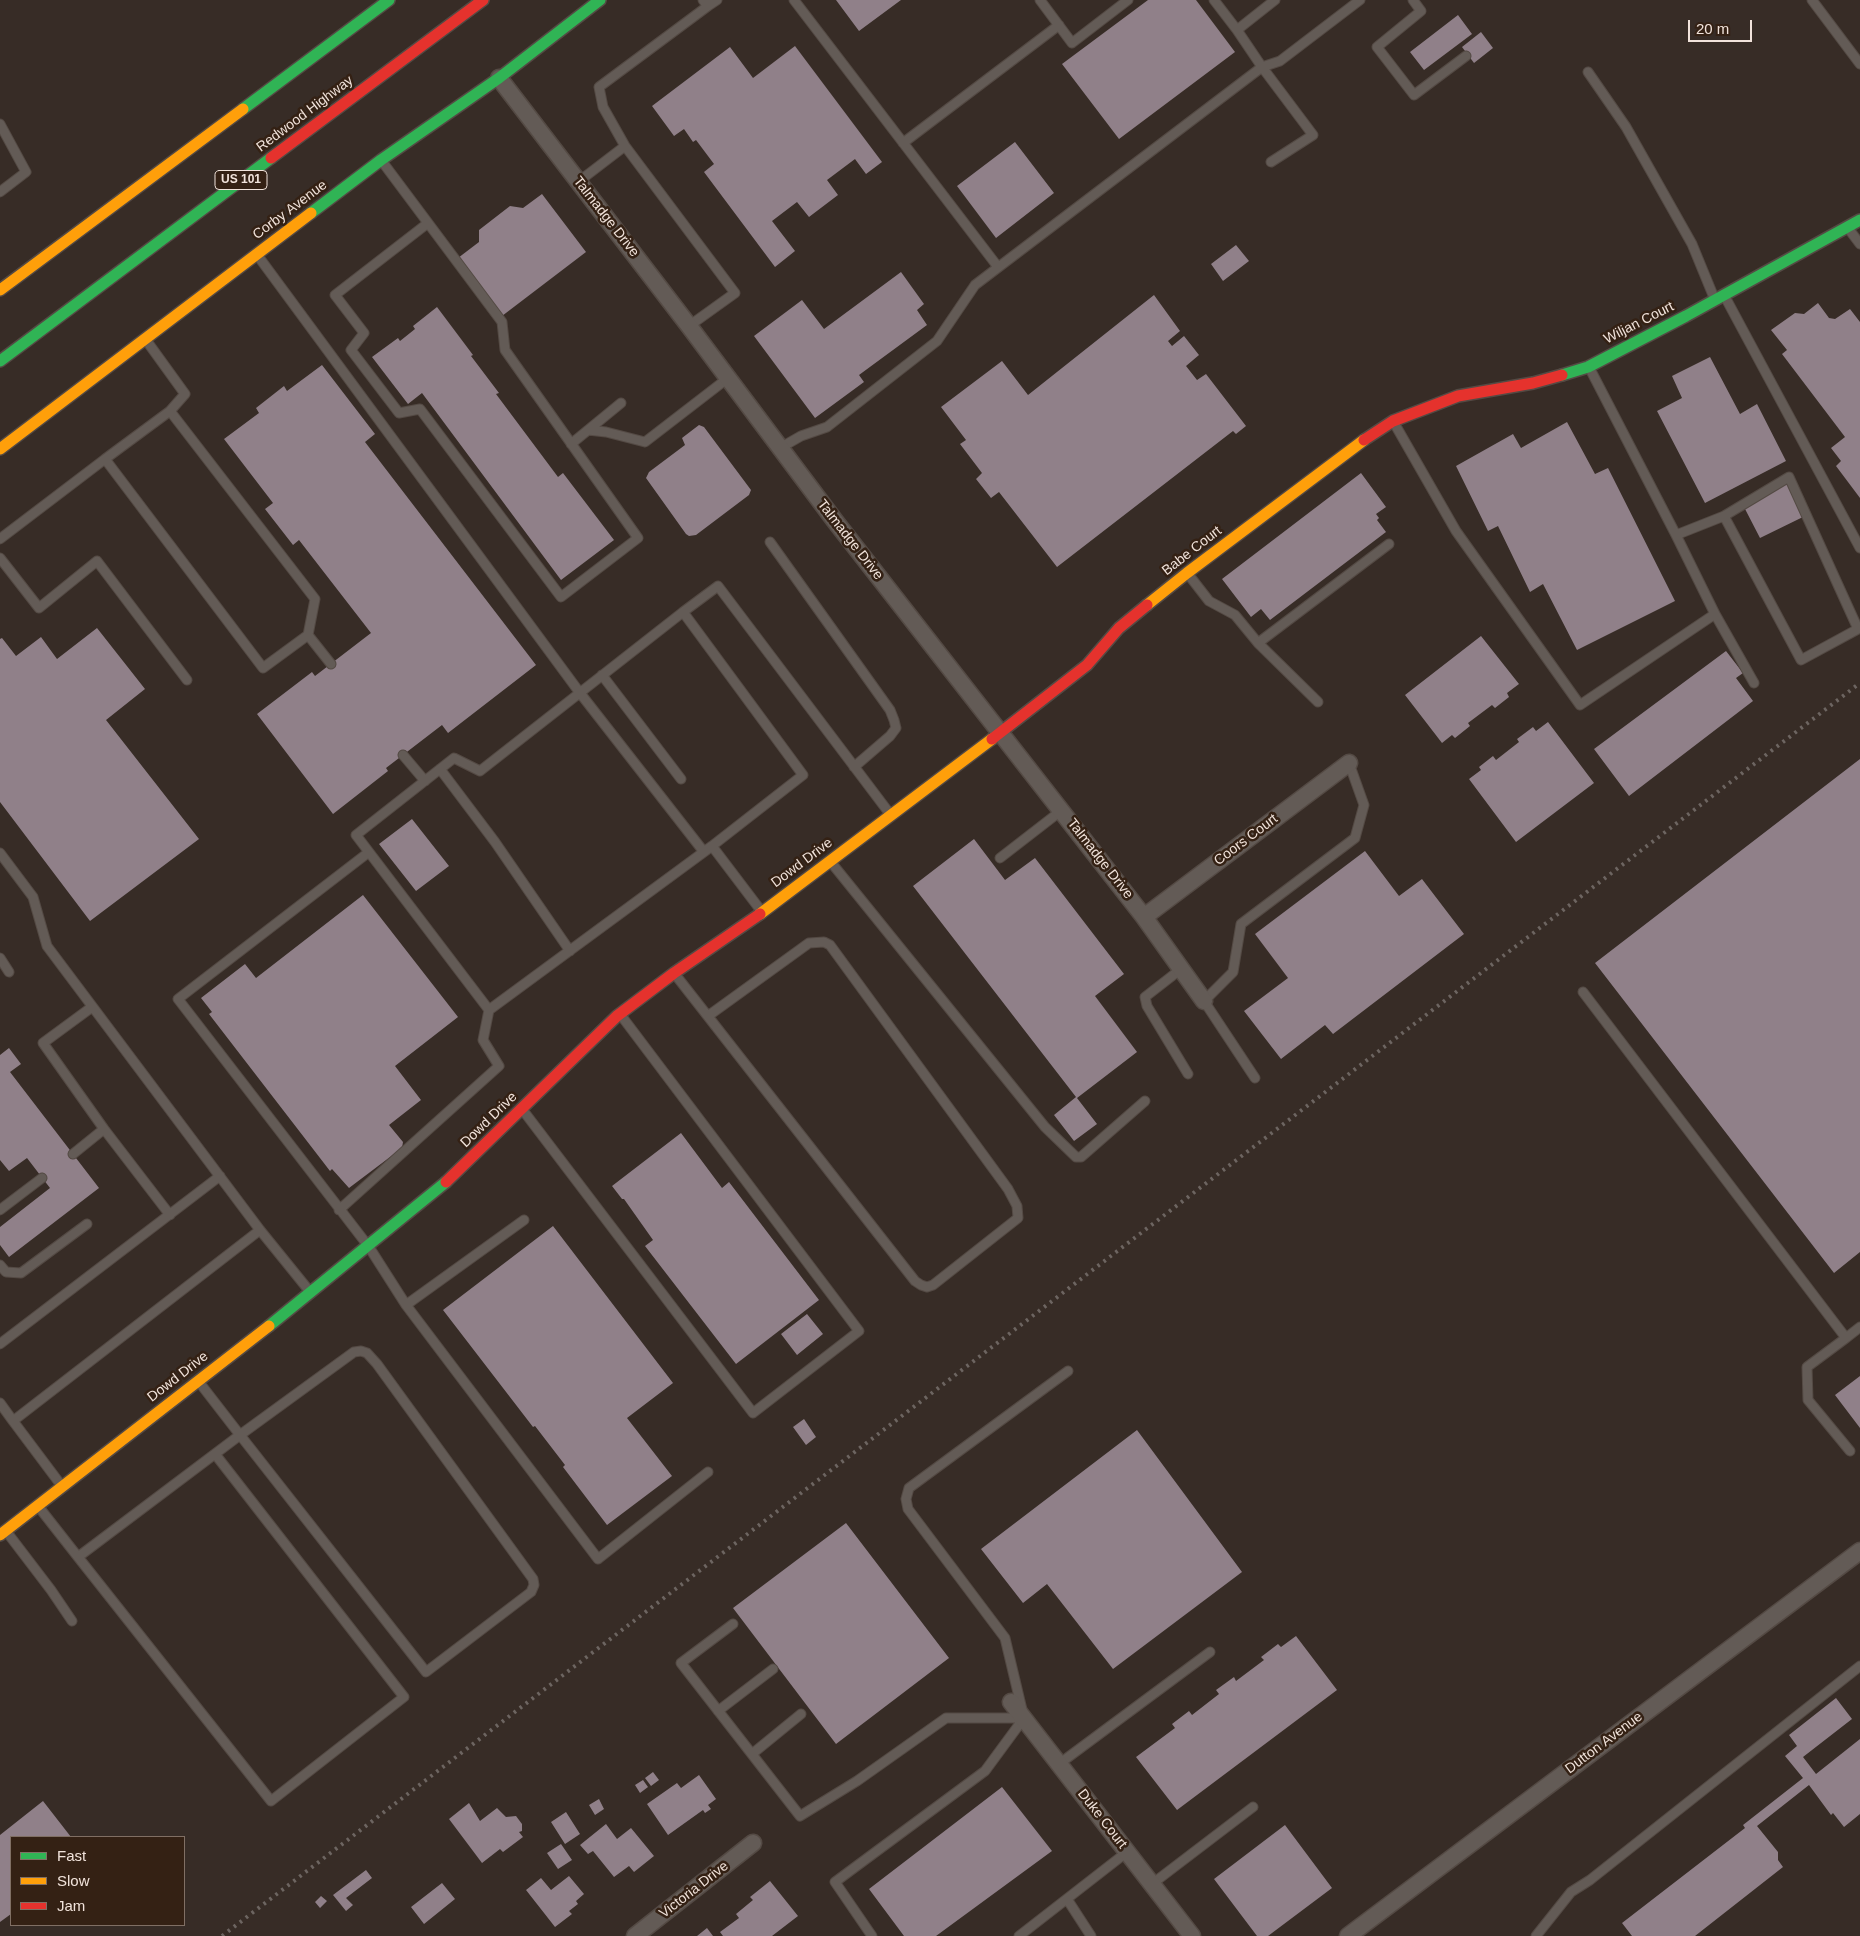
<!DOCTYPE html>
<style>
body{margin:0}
#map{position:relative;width:1860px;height:1936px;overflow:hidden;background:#372c26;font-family:Helvetica,sans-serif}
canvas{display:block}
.legend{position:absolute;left:10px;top:1836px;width:175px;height:90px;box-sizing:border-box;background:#342114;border:1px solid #806f64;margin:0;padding:6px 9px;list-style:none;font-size:15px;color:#f1e3db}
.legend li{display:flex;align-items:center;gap:10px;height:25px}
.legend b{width:25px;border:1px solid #806f64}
.scale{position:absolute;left:1688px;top:20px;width:64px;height:22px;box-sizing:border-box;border:2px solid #f1e3db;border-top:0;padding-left:6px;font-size:15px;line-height:18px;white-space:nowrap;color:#f1e3db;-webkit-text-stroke:4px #342114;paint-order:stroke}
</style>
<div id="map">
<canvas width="1860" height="1936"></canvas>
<ul class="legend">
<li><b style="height:6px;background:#30b455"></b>Fast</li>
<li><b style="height:6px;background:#ff9f0a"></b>Slow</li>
<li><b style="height:6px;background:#e5322d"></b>Jam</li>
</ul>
<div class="scale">20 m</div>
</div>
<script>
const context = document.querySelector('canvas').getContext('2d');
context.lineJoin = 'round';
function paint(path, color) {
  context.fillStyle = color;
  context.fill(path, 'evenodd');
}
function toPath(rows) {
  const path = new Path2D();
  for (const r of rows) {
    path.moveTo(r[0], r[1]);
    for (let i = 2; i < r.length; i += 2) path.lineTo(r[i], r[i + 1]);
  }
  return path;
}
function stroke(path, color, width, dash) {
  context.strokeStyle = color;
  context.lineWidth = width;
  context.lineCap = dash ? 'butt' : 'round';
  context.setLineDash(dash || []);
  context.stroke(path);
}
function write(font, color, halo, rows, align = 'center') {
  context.font = font + ' Helvetica,sans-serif';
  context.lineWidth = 5;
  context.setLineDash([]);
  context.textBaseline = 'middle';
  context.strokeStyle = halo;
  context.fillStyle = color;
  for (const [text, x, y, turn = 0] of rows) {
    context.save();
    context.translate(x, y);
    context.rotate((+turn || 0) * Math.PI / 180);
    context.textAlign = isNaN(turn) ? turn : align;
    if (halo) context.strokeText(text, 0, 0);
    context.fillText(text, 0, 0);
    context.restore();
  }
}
paint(toPath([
 [836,0,901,0,859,31],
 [1148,0,1196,0,1235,52,1119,139,1062,64],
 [1458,15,1472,34,1424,70,1410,52],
 [1481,32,1493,48,1474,63,1462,47],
 [795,46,882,162,866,174,855,159,827,180,838,195,809,217,797,202,772,221,795,251,775,267,704,172,714,164,696,140,693,142,684,129,674,136,652,106,730,47,753,78],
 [1015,142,1054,193,996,238,957,186],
 [542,194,586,252,502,316,458,258,479,242,479,230,510,206,523,208],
 [1236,245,1249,261,1223,281,1211,264],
 [901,272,924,304,917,310,927,325,859,375,864,382,815,418,754,336,802,300,824,329],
 [1154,295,1180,331,1168,341,1172,346,1184,336,1199,355,1186,366,1197,380,1206,374,1246,426,1236,434,1233,431,1057,567,999,492,991,498,976,479,982,473,960,444,966,440,941,407,1002,361,1028,395],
 [1818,303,1829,318,1835,319,1850,309,1860,322,1860,498,1836,466,1841,461,1831,448,1845,437,1782,354,1787,350,1771,330,1795,313,1804,314],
 [437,307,473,355,471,356,499,393,496,394,558,477,563,473,614,540,561,580,422,393,408,404,372,357,398,338,400,341,415,329,413,326],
 [1710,357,1740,414,1757,404,1786,461,1705,503,1657,411,1682,398,1672,376],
 [322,365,375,434,365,442,536,665,448,733,442,725,386,768,388,771,333,814,257,714,312,672,315,676,371,633,299,540,293,545,265,509,273,503,224,439,259,413,256,408,284,386,287,391],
 [1567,422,1595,474,1608,468,1675,601,1577,650,1543,584,1530,592,1498,526,1488,531,1456,466,1513,434,1521,448],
 [699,425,704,427,751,490,749,495,696,535,689,536,686,534,646,478,649,472,685,445,682,438],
 [1361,473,1386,507,1376,514,1379,518,1377,520,1386,532,1270,620,1261,609,1251,617,1222,579],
 [1787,483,1805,516,1760,538,1744,507],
 [97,628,145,689,106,720,199,839,90,921,0,802,0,639,2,638,16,656,41,637,57,659],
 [1481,636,1519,684,1507,693,1509,697,1495,708,1492,705,1468,723,1470,726,1455,738,1452,735,1442,743,1405,695],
 [1726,651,1743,673,1736,678,1753,701,1629,796,1594,749],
 [1548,722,1594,783,1516,842,1469,779,1481,770,1479,767,1493,756,1496,760,1519,742,1517,739,1533,727,1536,731],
 [1860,759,1860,1252,1834,1273,1595,963],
 [412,819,449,866,416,891,379,844],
 [974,839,1005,880,1035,858,1124,974,1095,996,1137,1052,1077,1098,1097,1124,1074,1141,1054,1115,1076,1097,913,886],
 [1365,851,1399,896,1422,879,1464,934,1333,1034,1325,1025,1281,1059,1244,1011,1288,978,1255,934],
 [363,895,458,1017,395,1066,421,1100,389,1125,403,1142,402,1148,349,1188,332,1169,330,1171,209,1014,212,1012,201,998,245,964,256,978],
 [9,1048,21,1064,10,1072,99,1188,9,1257,0,1245,0,1227,50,1188,27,1158,9,1171,0,1160,0,1055],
 [681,1133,722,1188,729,1182,819,1300,736,1364,645,1246,653,1240,624,1199,622,1199,612,1186],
 [553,1226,673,1383,627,1418,672,1476,607,1525,563,1467,565,1465,535,1426,533,1427,443,1310],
 [807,1314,823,1334,797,1355,781,1334],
 [1860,1376,1860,1428,1835,1395],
 [804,1419,816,1437,806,1445,793,1427],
 [1137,1430,1242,1572,1113,1669,1047,1584,1023,1603,981,1549],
 [846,1523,949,1658,836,1744,733,1608],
 [1296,1636,1337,1690,1177,1810,1136,1757,1175,1728,1172,1724,1189,1711,1192,1715,1219,1694,1216,1690,1234,1677,1236,1681,1264,1660,1261,1657,1278,1644,1281,1647],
 [1836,1698,1852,1719,1803,1757,1816,1774,1860,1739,1860,1814,1844,1827,1833,1813,1831,1815,1809,1785,1757,1826,1778,1852,1778,1860,1783,1867,1695,1936,1632,1936,1622,1923,1745,1828,1743,1825,1803,1778,1785,1756,1797,1746,1789,1735],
 [653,1772,659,1780,651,1786,645,1778],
 [699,1775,716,1799,708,1805,711,1809,705,1813,703,1810,668,1835,647,1804,677,1783,681,1788],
 [643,1780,648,1787,640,1793,635,1785],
 [1002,1787,1052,1851,936,1936,904,1936,869,1889],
 [599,1799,604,1809,595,1815,589,1805],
 [43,1801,71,1837,11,1837,11,1914,0,1922,0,1835],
 [469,1803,480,1821,497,1808,506,1817,516,1816,522,1824,522,1831,519,1832,523,1837,503,1852,500,1849,482,1863,449,1819],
 [566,1812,580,1834,565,1844,551,1822],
 [606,1824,617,1839,631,1828,654,1856,634,1872,629,1866,614,1877,593,1851,588,1854,580,1845],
 [1285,1825,1332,1888,1268,1936,1257,1936,1214,1879],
 [561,1844,572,1860,558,1869,547,1853],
 [366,1870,372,1878,346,1898,353,1905,346,1911,333,1895],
 [569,1876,584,1894,576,1901,578,1904,569,1911,572,1914,555,1927,526,1890,541,1878,551,1890],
 [770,1881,798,1916,772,1936,723,1936,720,1932,739,1918,736,1914,753,1900,750,1897],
 [442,1883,455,1899,424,1924,411,1907],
 [321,1896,327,1901,320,1908,315,1902],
 [707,1928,713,1936,697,1936]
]), '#908089');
const lane = toPath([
 [703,0,708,6,717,0],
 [794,0,998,267],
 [1040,0,1072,43,1128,0],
 [1214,0,1237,30,1275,0],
 [1413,0,1421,11,1377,47,1414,95,1466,56],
 [1812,0,1860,64],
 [1237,30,1262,67,1313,135,1271,162],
 [1588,72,1626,127,1692,244,1715,300],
 [0,124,26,172,0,192],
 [903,143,1059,25],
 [625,146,735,293,689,326],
 [381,160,502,322,505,350,638,538,561,597,420,409,399,413,351,350,364,333,335,295,428,223],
 [578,182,625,146,603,107,599,87,708,6],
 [1848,228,1860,244],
 [258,256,580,693,704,852],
 [1724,295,1860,548],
 [146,340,185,394,170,411,105,459,263,668,308,635,315,599,170,411],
 [1393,421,1456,531,1580,705,1715,614,1676,535,1589,367],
 [588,430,606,432,645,442,728,378],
 [571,444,621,403],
 [780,448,801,436,827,427,937,341,975,285,1262,67,1280,61,1360,0],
 [1676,535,1724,516,1801,660,1858,629,1789,477,1724,516],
 [0,539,105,459],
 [770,542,890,710,894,720,896,728,890,736,854,767],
 [0,558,39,608,97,561,187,680],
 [1188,574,1209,601,1235,615,1258,643,1389,544],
 [683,612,718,586,890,814],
 [1715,614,1754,683],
 [308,635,331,664],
 [1258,643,1318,702],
 [602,675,681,779],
 [403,755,425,781],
 [440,769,495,842,570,951],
 [712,846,803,775,683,612,480,771,454,758,356,835,489,1010,712,846,762,912],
 [369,852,178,999,369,1247,406,1305,598,1559,708,1472],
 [0,853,33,897,47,946,260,1230,311,1293],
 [1000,858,1062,810],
 [830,861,1045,1127,1076,1157,1081,1157,1145,1101],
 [0,958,9,972],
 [1181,969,1145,997,1147,1006,1188,1074],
 [674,973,915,1281,921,1285,927,1287,933,1285,1018,1218,1017,1206,1008,1189,830,945,824,942,809,943,708,1016],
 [1583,992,1846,1338,1860,1327],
 [92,1007,43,1043,104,1129,170,1215],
 [1255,1078,1204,1001,1233,972,1241,924,1355,838,1364,805,1349,763],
 [522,1109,753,1413,859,1331,620,1014],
 [73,1154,104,1129],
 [0,1210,42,1178],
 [339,1210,499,1066,483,1040,489,1010],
 [0,1265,6,1272,21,1273,87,1224],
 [406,1305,524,1220],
 [1846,1338,1807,1367,1808,1400,1850,1451],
 [0,1344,220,1176],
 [199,1382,240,1435,426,1672,531,1592,534,1585,533,1579,377,1364,367,1353,361,1351,354,1352,240,1435,78,1557,271,1801,404,1697,215,1454],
 [0,1403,13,1421],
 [61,1485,13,1421,260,1230],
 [38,1506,78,1557],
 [6,1531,51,1590,72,1621],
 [733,1624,681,1663,800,1816,857,1781,946,1718,1023,1718],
 [718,1711,773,1669],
 [752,1754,801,1714],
 [1059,1764,1210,1652],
 [1152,1884,1253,1807],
 [1067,1899,1091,1936],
 [872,1936,835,1882,985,1771,1024,1718,1005,1638,908,1509,906,1499,909,1488,1068,1371],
 [1019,1936,1127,1852],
 [1536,1936,1571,1892,1590,1880,1860,1666]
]);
const street = toPath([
 [499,78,689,326,835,521,1144,917,1204,1001],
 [1144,917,1349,763],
 [1011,1702,1192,1936],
 [635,1936,753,1843],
 [1348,1936,1860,1551]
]);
const fast = toPath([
 [243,109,389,0],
 [311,213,381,160,499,78,600,0],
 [0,361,271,158],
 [1562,375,1588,367,1686,316,1860,220],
 [269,1326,446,1182]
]);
const slow = toPath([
 [0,290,243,109],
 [0,449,311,213],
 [1147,605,1187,573,1364,440],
 [760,914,992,739],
 [0,1535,269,1326]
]);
const jam = toPath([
 [271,158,483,0],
 [1364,440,1393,421,1458,396,1533,383,1562,375],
 [992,739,1087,665,1119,628,1147,605],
 [446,1182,617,1016,674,973,760,914]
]);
stroke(lane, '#544a44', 11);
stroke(street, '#544a44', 19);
stroke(fast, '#544a44', 14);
stroke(slow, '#544a44', 14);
stroke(jam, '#544a44', 14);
stroke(lane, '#635b56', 9);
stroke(street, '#635b56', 16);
stroke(fast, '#30b455', 11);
stroke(slow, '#ff9f0a', 11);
stroke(jam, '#e5322d', 11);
stroke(toPath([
 [222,1936,1860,683]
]), '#6d6561', 4, [2.5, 5]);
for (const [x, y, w] of [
 [241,180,52]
]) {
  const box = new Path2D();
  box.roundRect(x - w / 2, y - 9.5, w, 19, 4);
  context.fillStyle = '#342114';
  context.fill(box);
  stroke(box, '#f1e3db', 1);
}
write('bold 12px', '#f1e3db', null, [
 ["US 101",241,180]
]);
write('14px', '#f1e3db', '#342114', [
 ["Redwood Highway",305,114,-37],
 ["Corby Avenue",290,210,-37],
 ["Talmadge Drive",606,217,52],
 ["Wiljan Court",1639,323,-27],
 ["Talmadge Drive",850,540,52],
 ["Babe Court",1192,551,-38],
 ["Coors Court",1246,840,-37],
 ["Talmadge Drive",1100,859,52],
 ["Dowd Drive",802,863,-37],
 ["Dowd Drive",489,1120,-44],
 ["Dowd Drive",178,1377,-38],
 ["Dutton Avenue",1604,1743,-37],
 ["Duke Court",1102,1819,52],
 ["Victoria Drive",694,1890,-38]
]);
</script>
